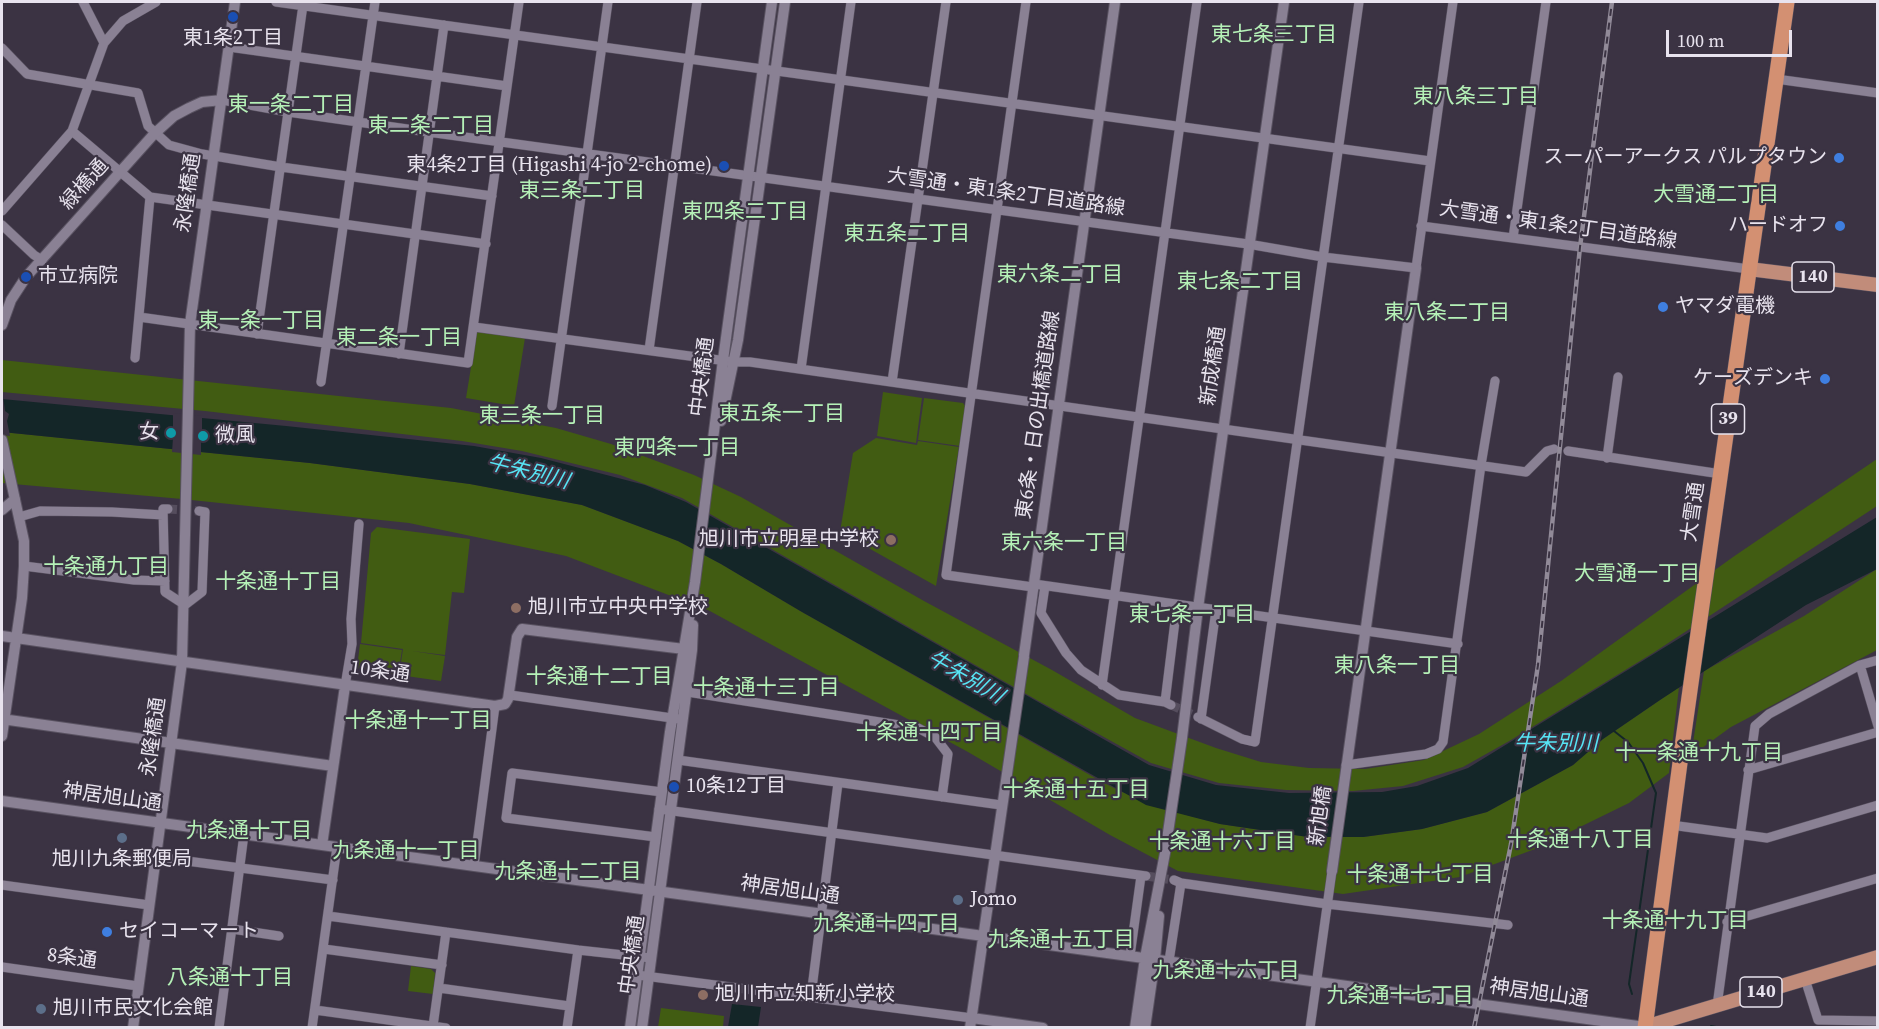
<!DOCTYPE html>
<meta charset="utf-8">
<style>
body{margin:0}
#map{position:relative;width:1879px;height:1029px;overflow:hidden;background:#3b3343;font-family:"Source Serif 4",serif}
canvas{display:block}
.frame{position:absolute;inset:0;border:3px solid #e8e3ee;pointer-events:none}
.scale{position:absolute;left:1666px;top:30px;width:126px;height:27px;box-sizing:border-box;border:3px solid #e8e3ee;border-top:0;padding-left:8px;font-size:18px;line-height:21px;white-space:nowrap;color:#e8e3ee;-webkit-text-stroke:4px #3b3343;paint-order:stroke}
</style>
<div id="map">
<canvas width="1879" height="1029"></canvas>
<div class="frame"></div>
<div class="scale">100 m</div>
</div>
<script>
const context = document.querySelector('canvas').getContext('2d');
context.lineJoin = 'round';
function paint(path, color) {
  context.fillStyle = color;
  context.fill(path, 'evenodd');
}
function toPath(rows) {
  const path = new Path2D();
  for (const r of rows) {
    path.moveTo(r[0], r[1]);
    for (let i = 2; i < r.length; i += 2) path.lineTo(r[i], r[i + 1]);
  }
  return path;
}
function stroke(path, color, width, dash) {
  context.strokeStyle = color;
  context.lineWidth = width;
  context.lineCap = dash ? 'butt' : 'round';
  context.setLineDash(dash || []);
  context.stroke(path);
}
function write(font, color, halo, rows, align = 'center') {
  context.font = font + ' "Source Serif 4","Noto Sans JP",serif';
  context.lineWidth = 4.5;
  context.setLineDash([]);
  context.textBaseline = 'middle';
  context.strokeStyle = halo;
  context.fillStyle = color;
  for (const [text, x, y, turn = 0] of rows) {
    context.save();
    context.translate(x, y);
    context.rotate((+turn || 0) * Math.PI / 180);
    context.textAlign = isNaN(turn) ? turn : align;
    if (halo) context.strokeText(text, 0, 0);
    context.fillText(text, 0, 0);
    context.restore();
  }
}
paint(toPath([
 [477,330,525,338,514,406,466,398],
 [2,360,451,408,556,428,611,444,694,475,741,497,924,601,1052,670,1135,718,1216,748,1261,762,1309,768,1365,769,1424,760,1479,734,1561,681,1733,557,1877,459,1877,506,1653,653,1511,740,1463,767,1403,786,1353,791,1286,790,1219,783,1151,763,1035,699,682,498,620,475,522,451,462,441,205,411,2,392],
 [883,392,922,398,916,443,877,436],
 [924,398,963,403,965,406,960,446,918,440],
 [2,432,310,463,470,484,582,505,678,541,721,564,802,612,1104,783,1122,792,1190,816,1220,824,1308,837,1363,837,1422,829,1487,812,1573,765,1603,739,1679,687,1669,773,1629,803,1535,849,1460,877,1343,894,1178,871,1110,835,968,752,708,610,566,556,409,523,182,499,2,483],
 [876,438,917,445,918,441,959,447,936,586,840,532,853,453],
 [377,527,470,539,464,593,452,592,445,655,412,651,445,656,441,681,399,675,403,649,361,643,371,533],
 [1877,569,1877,650,1731,727,1691,756,1704,671,1804,616],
 [360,644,402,650,398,675,357,668],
 [411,966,431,969,435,973,433,994,408,991],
 [661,1008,724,1016,723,1027,658,1027]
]), '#415c12');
paint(toPath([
 [2,399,286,426,474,446,541,458,645,485,686,502,1149,765,1216,785,1289,793,1382,792,1417,786,1468,768,1877,517,1877,569,1806,605,1660,700,1603,739,1573,765,1487,812,1422,829,1363,837,1308,837,1220,824,1146,805,802,612,721,564,678,541,582,505,470,484,310,463,2,432],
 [732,1004,761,1007,758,1027,728,1027]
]), '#142628');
paint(toPath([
 [2,396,3,396,5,411,9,414,7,421,10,436,2,435],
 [173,413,202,416,202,431,206,436,201,440,201,455,172,452,173,438,168,433,173,428]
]), '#3b3343');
stroke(toPath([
 [1614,731,1628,742,1643,763,1656,793,1629,984,1632,994],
 [1711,1026,1721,1028]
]), '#142628', 2);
stroke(toPath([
 [168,509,199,511],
 [1171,705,1198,717],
 [1146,876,1174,880]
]), '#554d5d', 9, [9, 4.5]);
const minor = toPath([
 [83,2,104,43],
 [276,2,1430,161],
 [1026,2,946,575,1033,587],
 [229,47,507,86],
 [2,48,27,74,138,93,148,126,169,145,202,154,281,167,492,196],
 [1776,79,1878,93],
 [222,100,288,112,428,132,1248,244,1323,257,1416,268,1453,2],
 [72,131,150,197,135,358],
 [150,197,486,244],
 [2,211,72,131,104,43,123,21,156,2],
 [2,225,34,255,42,260],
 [1421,226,1749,269],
 [1513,238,1546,2],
 [139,317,468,363,519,2],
 [474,327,734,362,750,362,1526,472,1547,451,1554,449],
 [257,334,303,5],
 [649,350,697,2],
 [399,354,444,25],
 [801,369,851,2],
 [321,382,375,2],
 [892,382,946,2],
 [552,406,608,2],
 [1568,451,1721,474],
 [1607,458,1618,377],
 [168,509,163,509,165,592,185,605,202,592,205,512,199,511],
 [19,517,40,511,112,512,163,515],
 [24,566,134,580,165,581],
 [1034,584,1458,644],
 [1045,586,1041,613,1066,653,1081,670,1119,695,1165,702,1171,705],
 [1860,665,1878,726],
 [1102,685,1197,2],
 [345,686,352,644,351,619,359,524],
 [681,691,918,728,935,737,948,754,942,797],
 [510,695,679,719],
 [1165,702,1177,605],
 [1198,717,1242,739,1255,742,1359,2],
 [1201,719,1216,610],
 [678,760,1001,805],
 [1346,765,1426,754,1438,749,1443,742,1481,465,1495,381],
 [1748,770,1878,732],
 [659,809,1146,876],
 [1671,825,1767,838,1878,805],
 [656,837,506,818,512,773,662,792],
 [156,857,333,880],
 [474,866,495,706],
 [1174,880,1181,883,1327,904,1508,925],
 [2,885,149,905],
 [328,916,578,950,651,958],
 [1727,922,1878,878],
 [232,929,279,936],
 [324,949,442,965],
 [1130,956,1141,876],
 [1169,961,1181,883],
 [2,967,138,986],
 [637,975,972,1018],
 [1805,979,1818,1020,1878,1021],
 [439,988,569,1006],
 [811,996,838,783],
 [1717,1006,1755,726,1769,714,1860,665,1878,660],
 [315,1010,446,1028],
 [433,1026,446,932],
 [219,1028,244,834],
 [312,1028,337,847],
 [567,1028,578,950],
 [1310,1028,1332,871]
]);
const tertiary = toPath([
 [2,325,11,300,26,277,154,134,174,116,189,108,202,102,222,100],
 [721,421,738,340,785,2],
 [2,440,24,541,24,566,22,598,2,736],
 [2,510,15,499],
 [2,636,495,706,505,704,508,699,517,637,522,629,692,650],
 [1024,655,1115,2],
 [2,719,333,766],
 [2,801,1645,1027],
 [322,845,345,686],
 [1332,871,1416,268],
 [972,1018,1043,1028],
 [133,1028,182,662,190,324,235,2],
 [630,1028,670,732,695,582,723,360,772,2],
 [642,1028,692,650,693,625],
 [970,1028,1024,657],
 [1135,1028,1145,958,1165,853,1182,738,1198,608,1284,2],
 [1145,1028,1155,959,1159,916]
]);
const primary = toPath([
 [1749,269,1878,285],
 [1645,1027,1878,957]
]);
const trunk = toPath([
 [1645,1028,1683,740,1787,2]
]);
stroke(minor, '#595261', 10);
stroke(tertiary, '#595261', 12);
stroke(primary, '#595261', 15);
stroke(trunk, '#595261', 16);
stroke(minor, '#8a8194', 9);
stroke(tertiary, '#8a8194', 10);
stroke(primary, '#c18c7a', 14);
stroke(trunk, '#d39072', 15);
const rail = toPath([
 [1474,1028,1511,844,1538,665,1580,247,1612,2]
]);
stroke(rail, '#918a98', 4.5);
stroke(rail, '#3b3343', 2, [7]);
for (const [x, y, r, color] of [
 [233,17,6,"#1a4fb4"],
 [1839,158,6,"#3f7fe0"],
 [724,166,6,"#1a4fb4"],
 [1840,226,6,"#3f7fe0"],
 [26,277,6,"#1a4fb4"],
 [1663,307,6,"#3f7fe0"],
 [1825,379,6,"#3f7fe0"],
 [171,433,6,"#0f9aa8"],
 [203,436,6,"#0f9aa8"],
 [891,540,6,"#8d6e63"],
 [516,608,6,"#8d6e63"],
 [674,787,6,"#1a4fb4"],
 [122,838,6,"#5c6f8a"],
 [958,900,6,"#5c6f8a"],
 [107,932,6,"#3f7fe0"],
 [703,995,6,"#8d6e63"],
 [41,1009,6,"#5c6f8a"]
]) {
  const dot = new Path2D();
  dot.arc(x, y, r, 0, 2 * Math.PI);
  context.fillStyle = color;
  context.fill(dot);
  stroke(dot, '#3b3343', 2);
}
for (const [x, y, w] of [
 [1813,277,42],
 [1728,419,33],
 [1761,992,42]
]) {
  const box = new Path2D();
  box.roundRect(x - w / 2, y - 15, w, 30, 4.5);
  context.fillStyle = '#3b3343';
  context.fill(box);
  stroke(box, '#e8e3ee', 1.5);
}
write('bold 18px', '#e8e3ee', null, [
 ["140",1813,277],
 ["39",1728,419],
 ["140",1761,992]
]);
write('20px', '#e8e3ee', '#3b3343', [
 ["東1条2丁目",233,39,"center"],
 ["スーパーアークス パルプタウン",1827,158,"right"],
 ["東4条2丁目 (Higashi 4-jo 2-chome)",712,166,"right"],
 ["ハードオフ",1828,226,"right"],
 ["市立病院",38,277],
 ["ヤマダ電機",1675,307],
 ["ケーズデンキ",1813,379,"right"],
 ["女",159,433,"right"],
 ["微風",215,436],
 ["旭川市立明星中学校",879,540,"right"],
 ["旭川市立中央中学校",528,608],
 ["10条12丁目",686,787],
 ["旭川九条郵便局",122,860,"center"],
 ["Jomo",970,900],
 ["セイコーマート",119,932],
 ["旭川市立知新小学校",715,995],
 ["旭川市民文化会館",53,1009]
], 'left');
write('20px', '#e8e3ee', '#3b3343', [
 ["緑橋通",85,185,-48],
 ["永隆橋通",189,193,-82],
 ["大雪通・東1条2丁目道路線",1006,193,8],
 ["大雪通・東1条2丁目道路線",1558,226,8],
 ["新成橋通",1214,366,-82],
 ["中央橋通",703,377,-83],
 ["東6条・日の出橋道路線",1039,415,-82],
 ["大雪通",1694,512,-82],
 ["10条通",380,672,8],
 ["永隆橋通",154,737,-82],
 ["神居旭山通",112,798,8],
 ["新旭橋",1321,816,-82],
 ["神居旭山通",790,891,8],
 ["中央橋通",633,955,-82],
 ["8条通",72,959,8],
 ["神居旭山通",1539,994,8]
]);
write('21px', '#b5f1b7', '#3b3343', [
 ["東七条三丁目",1274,36],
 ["東八条三丁目",1476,98],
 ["東一条二丁目",291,106],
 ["東二条二丁目",431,127],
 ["東三条二丁目",582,192],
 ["大雪通二丁目",1716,196],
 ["東四条二丁目",745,213],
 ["東五条二丁目",907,235],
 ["東六条二丁目",1060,276],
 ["東七条二丁目",1240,283],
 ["東八条二丁目",1447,314],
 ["東一条一丁目",261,322],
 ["東二条一丁目",399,339],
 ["東五条一丁目",782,415],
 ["東三条一丁目",542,417],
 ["東四条一丁目",677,449],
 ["東六条一丁目",1064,544],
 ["十条通九丁目",106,568],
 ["大雪通一丁目",1637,575],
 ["十条通十丁目",278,583],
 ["東七条一丁目",1192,616],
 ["東八条一丁目",1397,667],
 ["十条通十二丁目",599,678],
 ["十条通十三丁目",766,689],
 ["十条通十一丁目",418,722],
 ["十条通十四丁目",929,734],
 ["十一条通十九丁目",1699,754],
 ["十条通十五丁目",1076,791],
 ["九条通十丁目",249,832],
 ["十条通十八丁目",1580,841],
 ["十条通十六丁目",1222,843],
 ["九条通十一丁目",406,852],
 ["九条通十二丁目",568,873],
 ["十条通十七丁目",1420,876],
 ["十条通十九丁目",1675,922],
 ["九条通十四丁目",886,925],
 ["九条通十五丁目",1061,941],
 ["九条通十六丁目",1226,972],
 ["八条通十丁目",230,979],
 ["九条通十七丁目",1400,997]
]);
write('italic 21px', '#57e4f4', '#3b3343', [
 ["牛朱別川",528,473,14],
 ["牛朱別川",965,678,30],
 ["牛朱別川",1556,745]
]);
</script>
